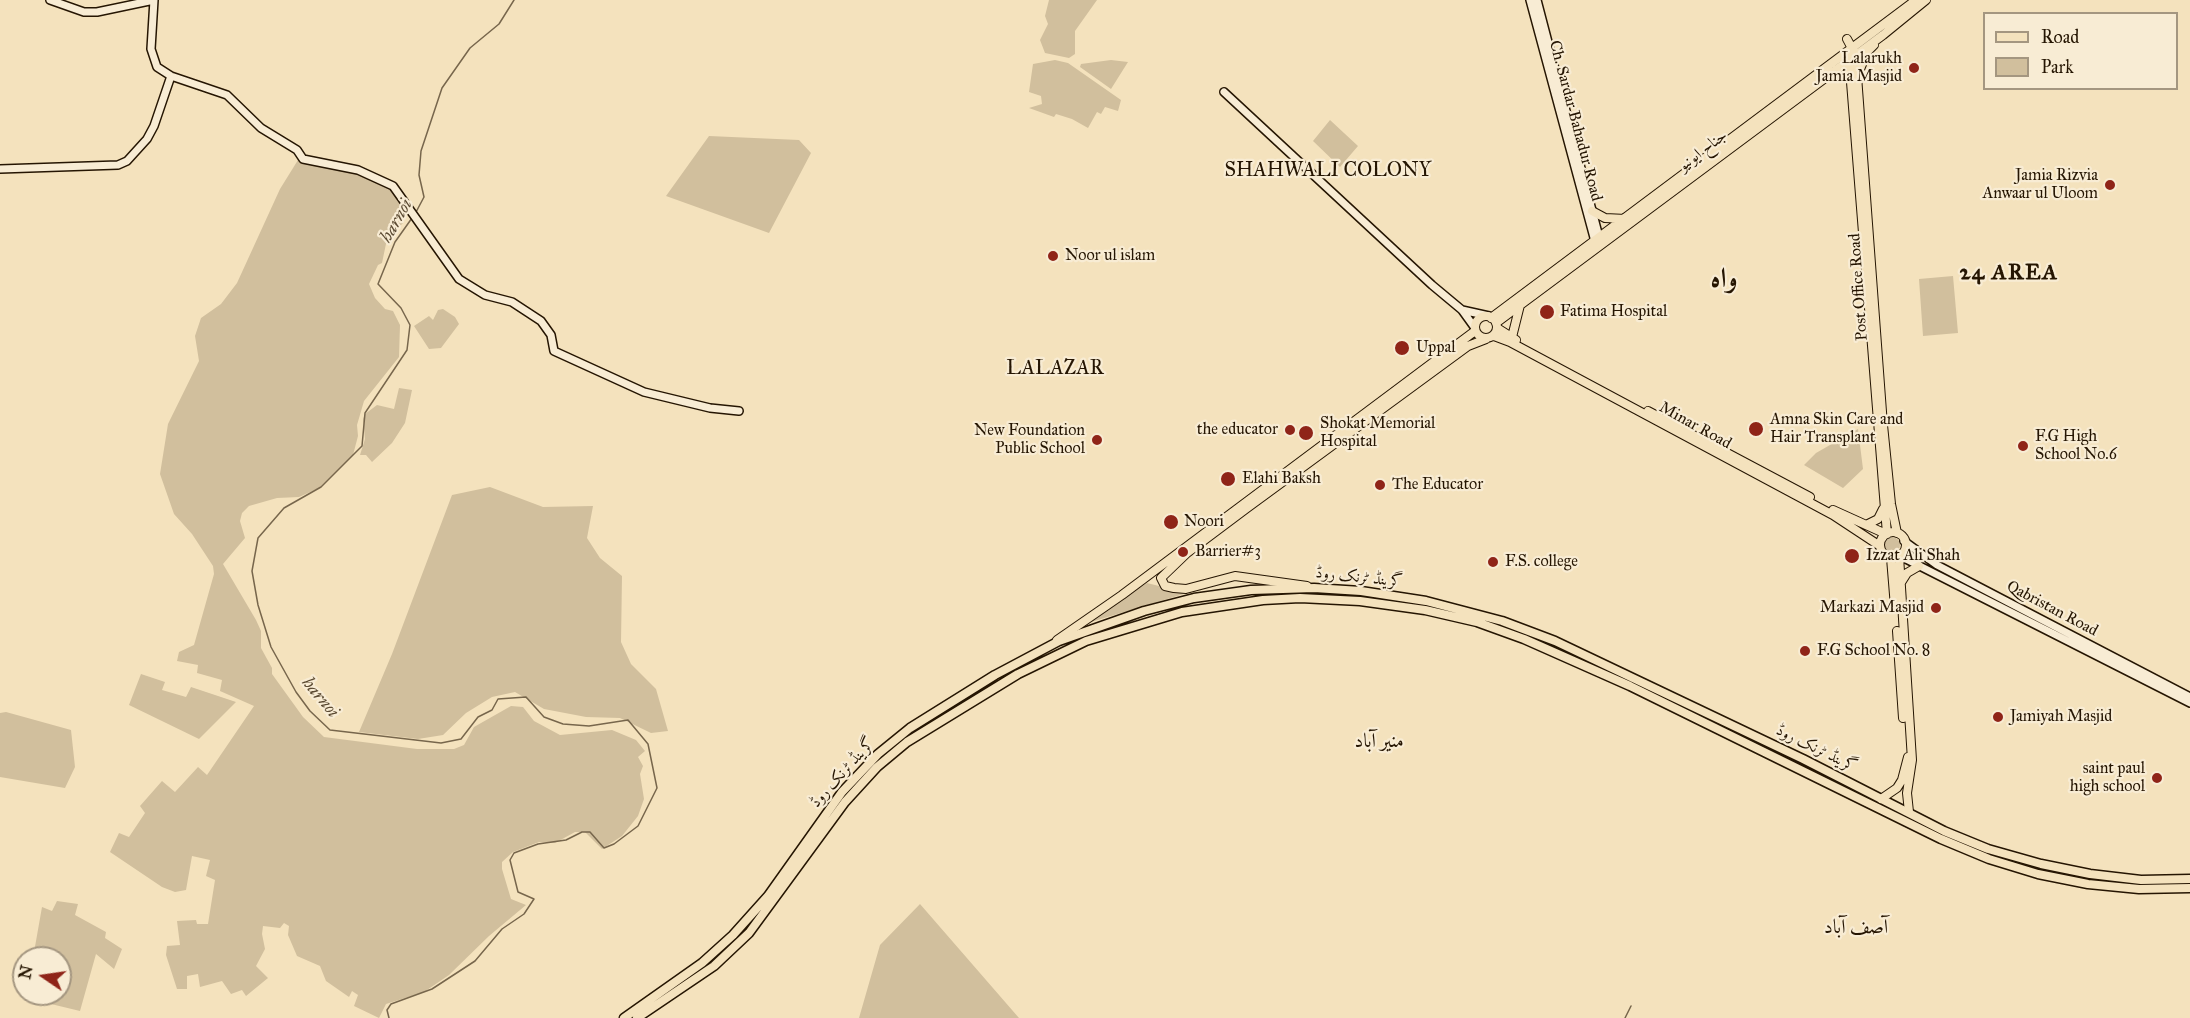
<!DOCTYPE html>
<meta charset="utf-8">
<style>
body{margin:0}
#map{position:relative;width:2190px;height:1018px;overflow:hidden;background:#f4e2bd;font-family:"IM FELL Great Primer",serif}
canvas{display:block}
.legend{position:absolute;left:1983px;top:12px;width:195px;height:78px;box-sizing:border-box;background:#f8ecd4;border:2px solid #a49680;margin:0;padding:8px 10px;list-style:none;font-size:18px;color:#251502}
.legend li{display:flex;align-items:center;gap:12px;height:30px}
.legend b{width:30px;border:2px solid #a49680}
.north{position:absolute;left:12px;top:946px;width:60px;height:60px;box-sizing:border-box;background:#f8ecd4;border:2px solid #a49680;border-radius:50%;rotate:283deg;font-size:16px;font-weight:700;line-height:24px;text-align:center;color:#251502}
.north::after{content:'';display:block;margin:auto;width:21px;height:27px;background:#8f2418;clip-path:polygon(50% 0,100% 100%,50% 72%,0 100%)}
</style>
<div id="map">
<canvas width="2190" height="1018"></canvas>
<ul class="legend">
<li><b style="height:8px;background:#f4e2bd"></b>Road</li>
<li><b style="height:16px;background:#d1bf9d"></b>Park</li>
</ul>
<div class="north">N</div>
</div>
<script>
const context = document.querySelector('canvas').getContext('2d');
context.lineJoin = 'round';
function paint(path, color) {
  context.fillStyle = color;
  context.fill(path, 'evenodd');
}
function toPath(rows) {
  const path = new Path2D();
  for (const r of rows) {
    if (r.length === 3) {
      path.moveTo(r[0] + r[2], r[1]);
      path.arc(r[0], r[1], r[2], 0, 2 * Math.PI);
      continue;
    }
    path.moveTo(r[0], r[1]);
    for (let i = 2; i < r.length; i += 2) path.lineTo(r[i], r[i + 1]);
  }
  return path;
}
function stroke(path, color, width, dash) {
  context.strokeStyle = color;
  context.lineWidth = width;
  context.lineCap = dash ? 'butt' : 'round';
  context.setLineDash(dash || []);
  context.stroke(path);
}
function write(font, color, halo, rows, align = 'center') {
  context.font = font + ' "IM FELL Great Primer",Amiri,serif';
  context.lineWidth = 4.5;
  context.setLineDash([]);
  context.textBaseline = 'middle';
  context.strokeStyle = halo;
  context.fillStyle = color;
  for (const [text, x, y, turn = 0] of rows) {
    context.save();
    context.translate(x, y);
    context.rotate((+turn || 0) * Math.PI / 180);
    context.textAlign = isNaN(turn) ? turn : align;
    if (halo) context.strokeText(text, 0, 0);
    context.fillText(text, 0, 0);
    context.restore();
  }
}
paint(toPath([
 [1049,0,1097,0,1075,31,1075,54,1069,58,1045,53,1040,40,1048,24,1045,16],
 [1055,60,1068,63,1121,100,1118,111,1105,107,1101,114,1097,112,1088,128,1072,119,1056,114,1054,117,1029,108,1042,104,1041,96,1029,92,1033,64],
 [1111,60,1128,62,1111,89,1080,67,1081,64],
 [1330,120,1358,146,1340,167,1313,141],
 [709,136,799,140,811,153,769,233,666,196],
 [298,160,358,172,394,190,406,207,402,215,403,223,387,239,382,263,378,265,369,284,375,298,385,309,393,311,400,325,399,357,364,401,357,425,358,436,353,455,319,488,299,497,277,498,249,506,242,513,240,521,245,538,223,564,256,620,261,631,261,648,272,668,272,674,303,717,324,737,417,749,454,749,464,745,474,727,511,706,523,707,534,721,560,735,612,730,636,740,645,751,638,757,643,766,640,774,644,799,638,816,622,836,602,849,585,832,575,832,555,843,539,842,513,852,502,862,502,869,511,899,526,905,489,936,449,975,424,992,386,1004,379,1018,354,1006,358,995,352,991,349,997,326,981,320,966,297,956,288,935,289,926,284,923,280,928,263,926,262,934,265,949,256,966,268,978,246,996,242,990,231,994,222,981,200,987,198,974,187,976,187,989,177,989,166,955,167,946,180,945,177,921,196,920,197,924,208,924,215,880,206,876,210,860,192,856,186,890,175,892,162,887,110,852,119,833,129,837,145,813,140,806,162,781,175,792,198,767,207,775,254,706,220,691,222,680,197,673,198,665,177,661,179,652,194,645,214,574,213,566,192,534,174,514,160,474,168,424,199,361,195,336,201,318,221,304,237,283,280,189],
 [1953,276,1958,333,1923,336,1919,279],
 [443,309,455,317,459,324,441,348,429,349,414,326,429,316,433,320,438,310],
 [399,388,412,390,405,423,392,443,372,462,366,455,360,455,365,439,363,419,365,414,377,405,394,409],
 [1858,429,1863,469,1843,488,1804,465,1816,453],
 [490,487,543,507,593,506,587,538,600,558,622,576,621,642,631,664,656,689,668,731,651,733,620,718,586,717,544,709,515,692,492,697,466,713,443,735,418,739,359,732,392,654,452,495],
 [1892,545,8],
 [1147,583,1187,593,1091,622,1092,616],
 [141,674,165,682,162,690,186,697,191,687,236,702,199,739,129,705],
 [6,712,71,730,75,767,65,788,0,777,0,713],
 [57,901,78,904,75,915,106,932,105,938,122,949,114,969,96,954,80,1011,22,997,24,989,24,994,60,994,60,958,33,958,42,907,52,911],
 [920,904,1019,1018,859,1018,880,945]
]), '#d1bf9d');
stroke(toPath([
 [415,214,424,197,419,175,421,151,442,88,470,48,499,24,514,0],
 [389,1018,387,1010,391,1004,432,989,475,961,502,929,524,914,534,899,518,892,510,860,514,853,538,844,566,840,582,832,590,832,604,848,614,844,638,826,657,788,648,744,628,720,589,726,563,724,544,717,526,697,498,699,492,710,478,717,461,739,441,743,330,730,310,711,296,692,271,647,258,605,252,571,258,538,284,508,321,487,362,446,365,413,407,350,410,325,401,308,378,284,395,242,412,218],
 [1625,1018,1631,1006]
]), '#77664c', 1.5);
const secondary = toPath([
 [50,0,84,12,97,12,154,0,151,49,157,67,171,76,227,95,261,128,297,150,303,159,358,170,393,186,459,279,485,295,512,302,541,321,551,335,554,351,644,392,710,408,739,411],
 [1530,0,1596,245],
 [1537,0,1600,241],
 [1224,92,1432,285,1462,310,1475,328],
 [0,169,118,165,127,161,147,139,154,126,171,76],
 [1462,310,1489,316],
 [1904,541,1937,565,2190,697],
 [1900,556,2190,703]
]);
const primary = toPath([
 [1847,39,1855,54,1857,76,1883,425,1891,504,1897,533],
 [1849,57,1887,534],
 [1858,74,1867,52,1874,45],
 [1829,76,1851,75],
 [1592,211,1605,218,1626,219],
 [1486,327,11],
 [1491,318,1916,0],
 [1496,323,1883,35,1926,0],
 [1497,328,1516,340],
 [1494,336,1510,342,1833,515,1880,546],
 [1512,337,1520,305],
 [1648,411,1810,497],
 [1833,510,1886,534],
 [1866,525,1878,519,1883,509],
 [1893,545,13],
 [1899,556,1912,760,1907,793,1909,812],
 [1891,558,1895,607],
 [1900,584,1907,573,1919,566],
 [1307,586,1235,576,1186,589,1174,588,1165,586,1161,578,1187,553,1247,508,1468,346,1486,339],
 [1897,631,1903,718],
 [1057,640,1122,595,1475,331],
 [1881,799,1897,788,1902,780,1908,757]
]);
const highway = toPath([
 [624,1018,702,963,733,935,768,896,842,792,878,754,910,728,995,675,1059,641,1144,611,1194,598,1251,590,1314,588,1361,591,1426,601,1502,621,1555,641,1803,759,1944,831,1988,849,2041,864,2090,874,2141,880,2190,879],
 [637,1018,714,966,749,933,845,802,877,767,907,742,1018,674,1086,641,1182,612,1263,600,1300,598,1360,601,1425,610,1477,622,1524,639,1630,686,1941,839,1989,859,2038,874,2088,884,2139,889,2190,888]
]);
stroke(secondary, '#251502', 10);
stroke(primary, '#251502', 10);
stroke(highway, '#251502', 11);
stroke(secondary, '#f8ecd4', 7);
stroke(primary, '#f4e2bd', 8);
stroke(highway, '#f4e2bd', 8);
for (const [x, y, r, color] of [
 [1914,68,6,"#8f2418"],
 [2110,185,6,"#8f2418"],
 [1053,256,6,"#8f2418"],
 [1547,312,8,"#8f2418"],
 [1402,348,8,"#8f2418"],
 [1756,429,8,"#8f2418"],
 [1290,430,6,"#8f2418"],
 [1306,433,8,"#8f2418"],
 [1097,440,6,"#8f2418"],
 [2023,446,6,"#8f2418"],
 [1228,479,8,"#8f2418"],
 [1380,485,6,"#8f2418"],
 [1171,522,8,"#8f2418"],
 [1183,552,6,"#8f2418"],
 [1852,556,8,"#8f2418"],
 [1493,562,6,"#8f2418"],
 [1936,608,6,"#8f2418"],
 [1805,651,6,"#8f2418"],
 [1998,717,6,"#8f2418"],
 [2157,778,6,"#8f2418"]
]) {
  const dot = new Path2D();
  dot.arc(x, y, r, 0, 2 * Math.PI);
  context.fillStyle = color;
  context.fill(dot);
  stroke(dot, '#f8ecd4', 2);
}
write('16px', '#251502', '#f8ecd4', [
 ["Lalarukh",1902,59,"right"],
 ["Jamia Masjid",1902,77,"right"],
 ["Jamia Rizvia",2098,176,"right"],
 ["Anwaar ul Uloom",2098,194,"right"],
 ["Noor ul islam",1065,256],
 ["Fatima Hospital",1560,312],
 ["Uppal",1416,348],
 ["Amna Skin Care and",1770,420],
 ["Hair Transplant",1770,438],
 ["Shokat Memorial",1320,424],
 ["Hospital",1320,442],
 ["the educator",1278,430,"right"],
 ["New Foundation",1085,431,"right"],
 ["Public School",1085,449,"right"],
 ["F.G High",2035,437],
 ["School No.6",2035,455],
 ["Elahi Baksh",1242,479],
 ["The Educator",1392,485],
 ["Noori",1184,522],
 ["Barrier#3",1195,552],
 ["Izzat Ali Shah",1866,556],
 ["F.S. college",1505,562],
 ["Markazi Masjid",1924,608,"right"],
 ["F.G School No. 8",1817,651],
 ["Jamiyah Masjid",2010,717],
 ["saint paul",2145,769,"right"],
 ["high school",2145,787,"right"]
], 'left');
write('16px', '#251502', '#f8ecd4', [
 ["Ch. Sardar Bahadur Road",1575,121,75],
 ["جناح ایونیو",1703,151,-37],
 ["Post Office Road",1859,287,-94],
 ["Minar Road",1695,426,29],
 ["گرینڈ ٹرنک روڈ",1359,578,6],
 ["Qabristan Road",2052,609,28],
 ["گرینڈ ٹرنک روڈ",1816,749,26],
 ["گرینڈ ٹرنک روڈ",843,773,-48]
]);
write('italic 18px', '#5c4b33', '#f8ecd4', [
 ["harnoi",397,221,-60],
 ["harnoi",320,698,50]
]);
write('20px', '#251502', '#f8ecd4', [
 ["SHAHWALI COLONY",1328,171],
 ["LALAZAR",1055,369],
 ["منیر آباد",1379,742],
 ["آصف آباد",1856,928]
]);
context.letterSpacing = '1.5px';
write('bold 22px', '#251502', '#f8ecd4', [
 ["24 AREA",2009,274]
]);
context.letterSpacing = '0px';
write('bold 28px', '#251502', '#f8ecd4', [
 ["واہ",1724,280]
]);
</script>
